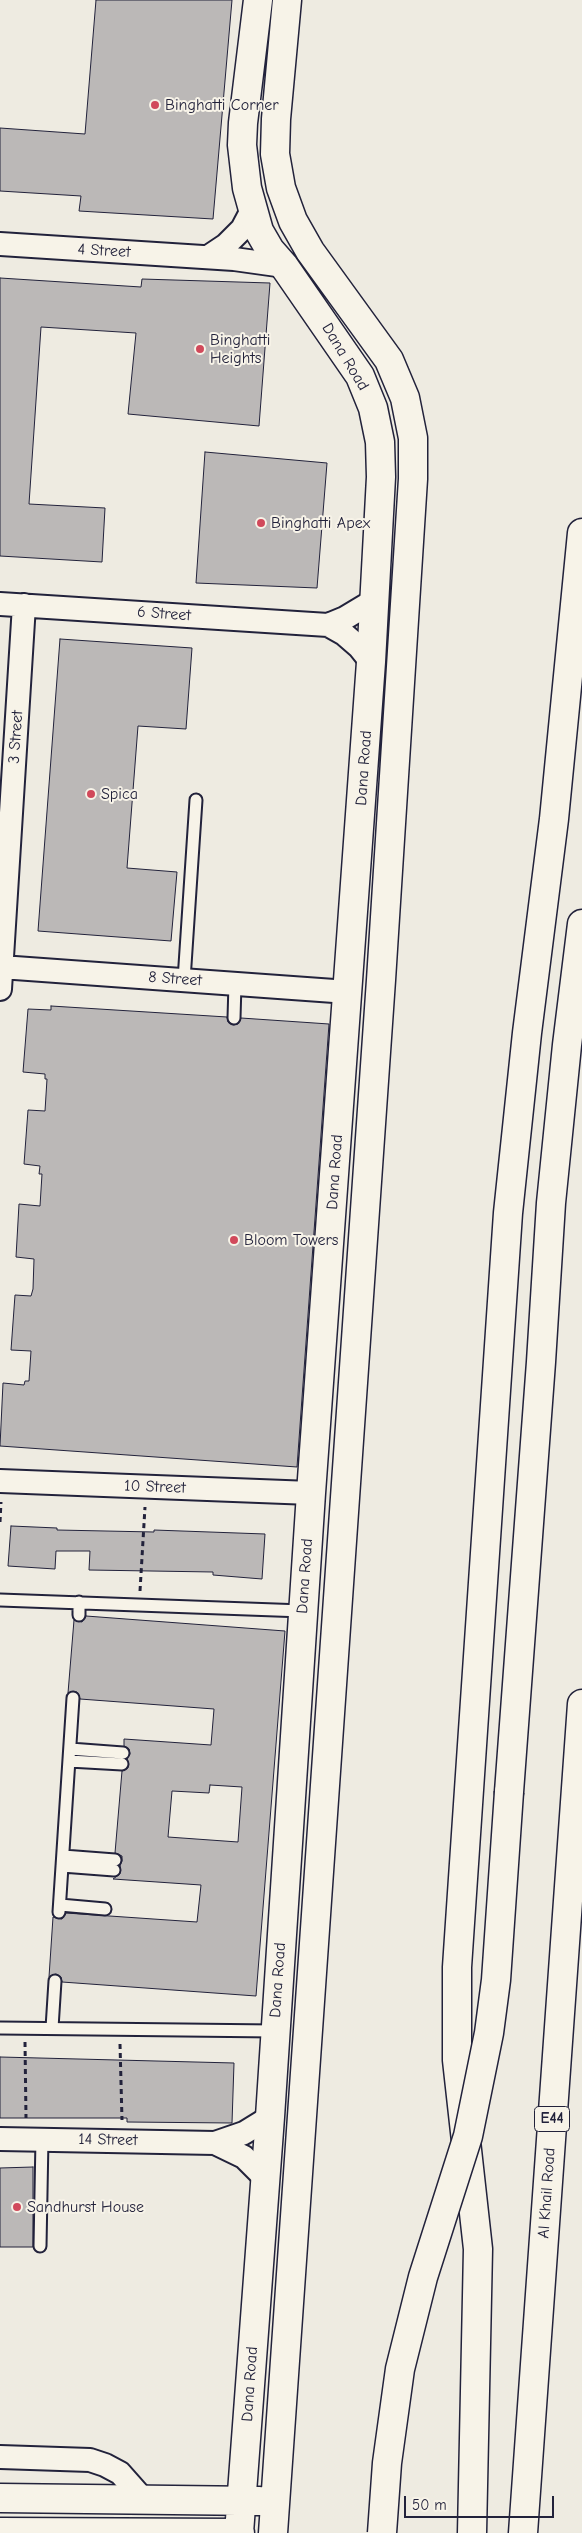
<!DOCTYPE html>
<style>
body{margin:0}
#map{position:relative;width:582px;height:2533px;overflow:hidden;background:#eeebe1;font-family:"Comic Neue",sans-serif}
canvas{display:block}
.scale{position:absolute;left:404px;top:2496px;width:150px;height:22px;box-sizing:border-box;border:2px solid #22223b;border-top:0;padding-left:6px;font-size:15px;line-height:18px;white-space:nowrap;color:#22223b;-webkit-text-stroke:4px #f7f3e8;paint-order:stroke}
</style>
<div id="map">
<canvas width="582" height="2533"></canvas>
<div class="scale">50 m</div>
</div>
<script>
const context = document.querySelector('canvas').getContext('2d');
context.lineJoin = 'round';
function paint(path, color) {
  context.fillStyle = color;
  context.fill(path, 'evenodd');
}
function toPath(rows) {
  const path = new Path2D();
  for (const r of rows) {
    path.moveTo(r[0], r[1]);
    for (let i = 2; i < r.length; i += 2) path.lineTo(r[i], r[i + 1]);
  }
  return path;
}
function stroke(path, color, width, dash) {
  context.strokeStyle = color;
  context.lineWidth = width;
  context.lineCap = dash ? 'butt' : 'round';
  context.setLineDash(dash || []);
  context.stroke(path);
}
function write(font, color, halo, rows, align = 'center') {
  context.font = font + ' "Comic Neue",sans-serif';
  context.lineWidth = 4;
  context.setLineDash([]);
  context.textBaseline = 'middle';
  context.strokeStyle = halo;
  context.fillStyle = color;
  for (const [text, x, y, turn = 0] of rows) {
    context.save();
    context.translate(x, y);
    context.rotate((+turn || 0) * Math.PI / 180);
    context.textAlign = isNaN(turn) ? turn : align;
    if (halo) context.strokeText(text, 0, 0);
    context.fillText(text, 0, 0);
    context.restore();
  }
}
const building = toPath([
 [96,0,232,0,213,219,79,211,81,196,0,191,0,128,85,134,96,0],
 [0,278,141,287,142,279,270,283,259,426,128,414,136,333,41,327,29,504,105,508,102,562,0,556,0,278],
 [205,452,327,463,317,588,196,583,205,452],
 [60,639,192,648,186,729,138,726,127,868,177,872,171,941,38,931,60,639],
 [51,1006,227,1017,228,1022,233,1025,238,1024,241,1018,329,1024,297,1467,0,1446,3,1383,24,1385,25,1381,29,1381,31,1351,11,1350,15,1295,31,1296,33,1289,34,1259,16,1257,19,1204,40,1206,42,1174,39,1174,40,1166,24,1164,28,1110,45,1111,47,1079,45,1079,45,1074,23,1072,28,1009,51,1010,51,1006],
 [11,1526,57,1528,57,1530,154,1532,154,1530,265,1534,262,1579,213,1575,213,1572,89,1570,90,1551,56,1551,55,1569,8,1566,11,1526],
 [86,1616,285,1631,256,1996,62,1982,61,1977,56,1974,49,1977,53,1917,62,1919,66,1913,197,1922,201,1885,113,1879,120,1874,120,1866,122,1861,122,1856,115,1853,122,1771,128,1768,127,1759,130,1754,129,1749,124,1746,124,1739,211,1745,214,1709,80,1699,77,1692,68,1693,74,1620,82,1622,86,1616],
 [210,1785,242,1787,238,1842,168,1837,172,1791,209,1793,210,1785],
 [0,2057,234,2063,232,2123,127,2122,127,2118,0,2118,0,2057],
 [33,2167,33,2247,0,2247,0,2168,33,2167]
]);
paint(building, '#bbb8b7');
stroke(building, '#22223b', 1);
const service = toPath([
 [184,980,196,800],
 [234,1018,235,984],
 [0,1600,303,1611],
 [79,1615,79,1602],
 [70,1749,123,1753],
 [69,1761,122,1764],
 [63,1856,115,1860],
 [62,1866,114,1870],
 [60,1905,105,1909],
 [59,1912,73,1698],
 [0,2028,275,2031],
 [52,2028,55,1981],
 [40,2246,42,2139]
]);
const minor = toPath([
 [0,244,234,259,284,266],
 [208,257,226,245,242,229,252,210],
 [0,604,328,625,344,634,359,647,371,662],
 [328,625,345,618,375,600],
 [1,967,348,992],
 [0,989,24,605],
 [0,1481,311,1493],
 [0,2139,215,2143,244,2133,270,2117],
 [215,2143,244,2157,266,2179],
 [0,2457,90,2460,105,2465,120,2473,143,2499]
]);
const tertiary = toPath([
 [0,2498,259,2501],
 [0,2532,240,2533],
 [239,2533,270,2117,311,1493,371,662,381,477,380,442,373,408,360,376,284,266,270,250,259,231,247,188,242,145,243,123,258,0],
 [273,2533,381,980,413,479,413,438,405,398,389,360,310,251,293,221,281,188,275,154,276,119,287,0]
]);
const motorway = toPath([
 [509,1792,541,1362,551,1203,567,1045,582,924],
 [472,2533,478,2249,457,2060,457,1967,508,1213,527,1033,554,819,582,533],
 [523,2533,582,1704]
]);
stroke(service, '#22223b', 15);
stroke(minor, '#22223b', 26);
stroke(tertiary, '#22223b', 31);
stroke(motorway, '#22223b', 31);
stroke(toPath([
 [0,1522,1,1502],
 [140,1591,145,1507],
 [25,2042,26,2118],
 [120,2044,122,2120]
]), '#22223b', 3, [5, 4]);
stroke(service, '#f7f3e8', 11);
stroke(minor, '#f7f3e8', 22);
stroke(tertiary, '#f7f3e8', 28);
stroke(motorway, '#f7f3e8', 28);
const motorwayBridge = toPath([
 [382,2533,387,2463,400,2369,423,2277,468,2136,489,2033,496,1980,509,1792]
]);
stroke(motorwayBridge, '#22223b', 31, []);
stroke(motorwayBridge, '#f7f3e8', 28);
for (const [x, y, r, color] of [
 [155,105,5,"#d1495b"],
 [200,349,5,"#d1495b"],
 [261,523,5,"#d1495b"],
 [91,794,5,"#d1495b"],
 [234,1240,5,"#d1495b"],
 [17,2207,5,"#d1495b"]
]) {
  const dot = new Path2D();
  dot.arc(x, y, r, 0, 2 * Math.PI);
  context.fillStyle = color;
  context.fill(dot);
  stroke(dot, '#f7f3e8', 2);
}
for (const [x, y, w] of [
 [552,2119,35]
]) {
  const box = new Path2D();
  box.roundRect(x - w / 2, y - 12.5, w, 25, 4);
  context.fillStyle = '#f7f3e8';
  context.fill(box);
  stroke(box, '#22223b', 1);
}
write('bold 15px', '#22223b', null, [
 ["E44",552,2119]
]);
write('16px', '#22223b', '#f7f3e8', [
 ["Binghatti Corner",165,105],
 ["Binghatti",210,340],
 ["Heights",210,358],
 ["Binghatti Apex",271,523],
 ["Spica",101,794],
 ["Bloom Towers",244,1240],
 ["Sandhurst House",27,2207]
], 'left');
write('16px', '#22223b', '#f7f3e8', [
 ["4 Street",104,251,3],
 ["Dana Road",345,357,59],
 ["6 Street",164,614,4],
 ["3 Street",16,737,-86],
 ["Dana Road",364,768,-86],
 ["8 Street",175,979,4],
 ["Dana Road",335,1172,-86],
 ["10 Street",155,1487,2],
 ["Dana Road",305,1576,-86],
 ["Dana Road",278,1980,-86],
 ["14 Street",108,2140,1],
 ["Al Khail Road",547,2193,-86],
 ["Dana Road",250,2384,-86]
]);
</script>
